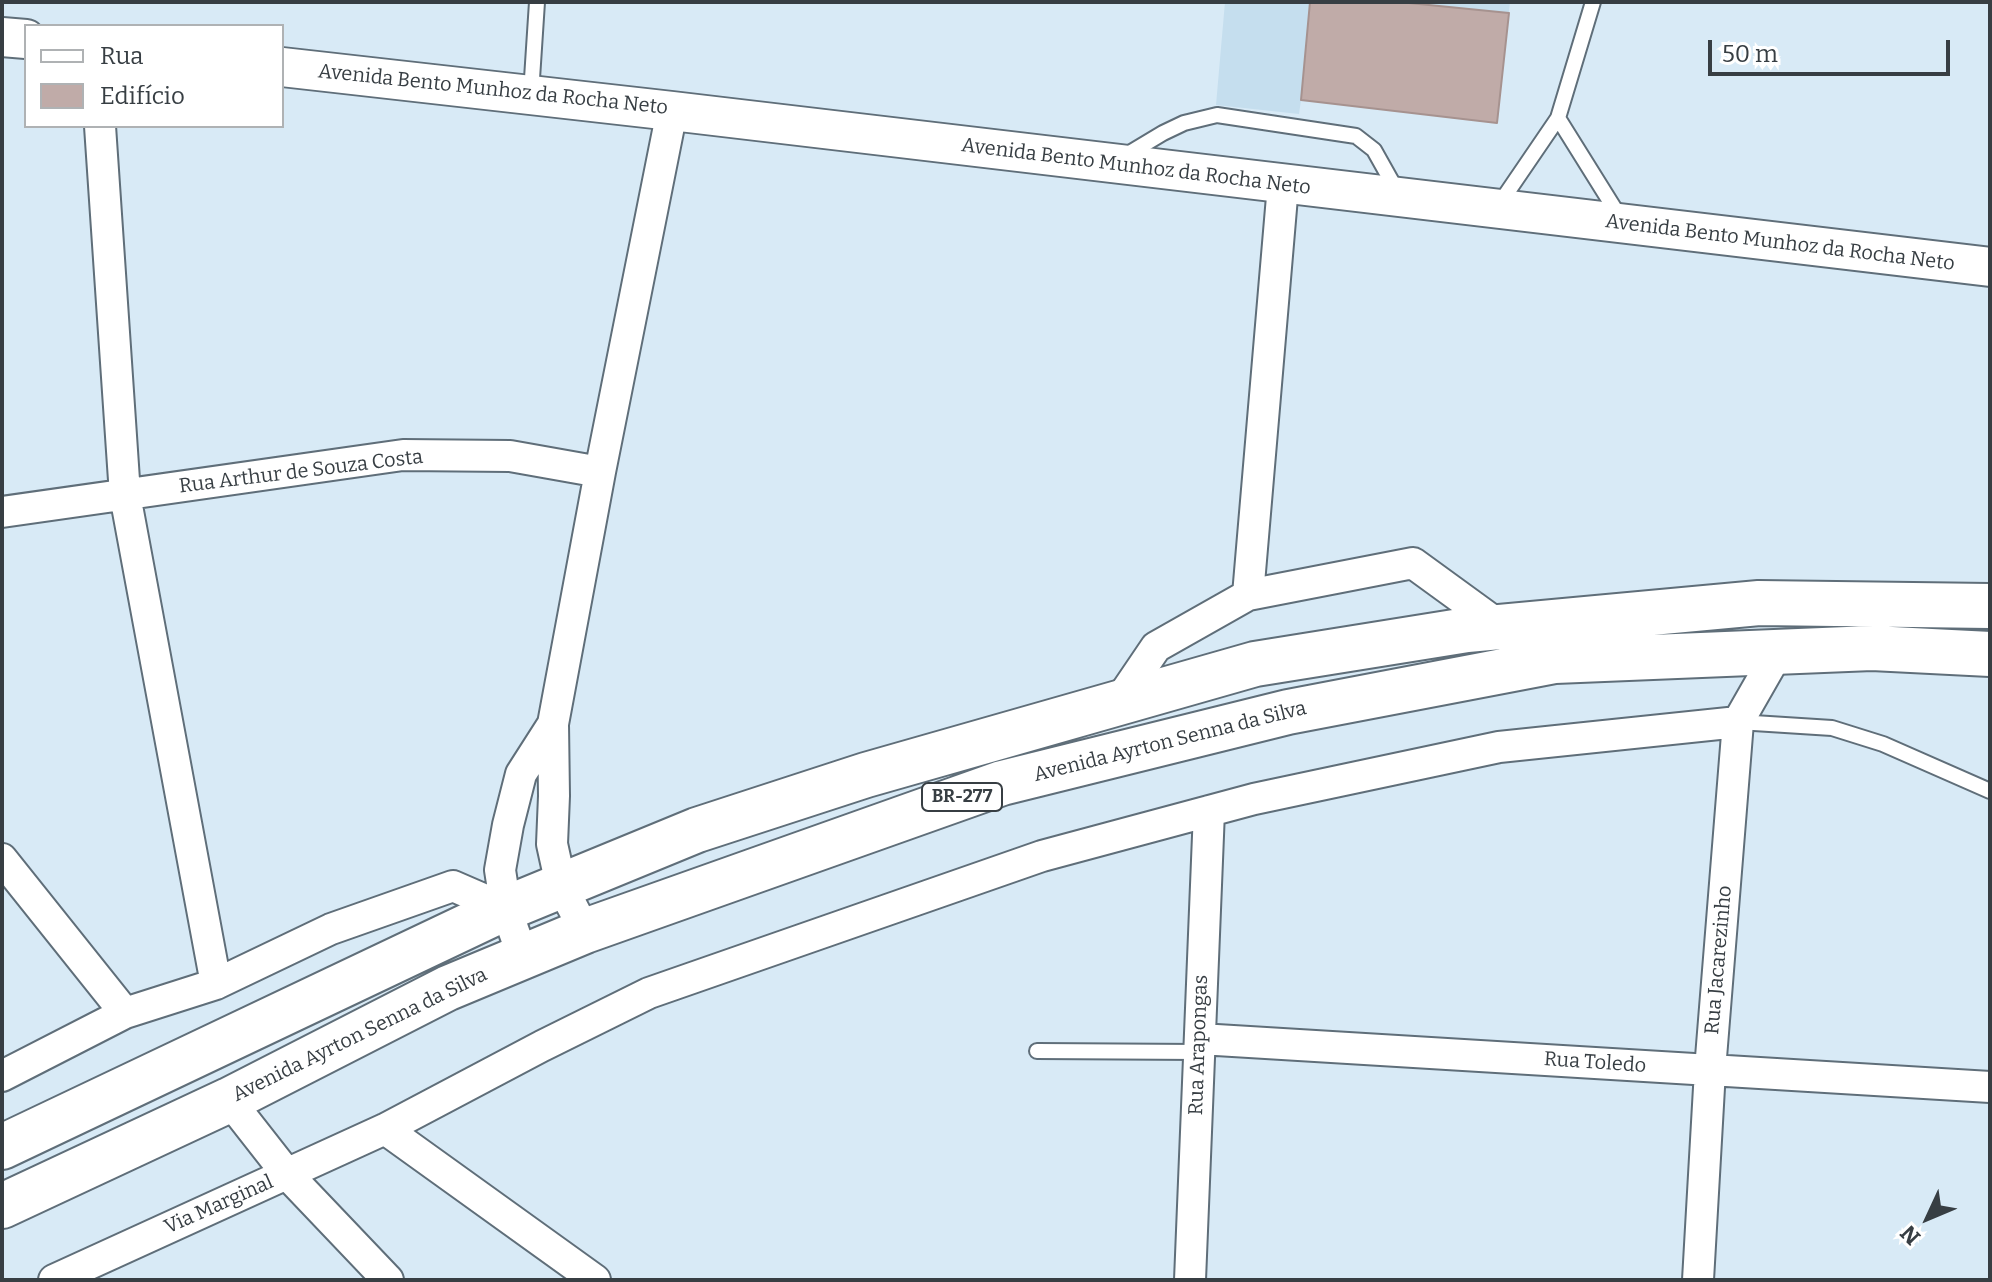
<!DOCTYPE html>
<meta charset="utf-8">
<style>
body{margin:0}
#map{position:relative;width:1992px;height:1282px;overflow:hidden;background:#d8eaf6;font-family:Bitter,serif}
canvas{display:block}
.frame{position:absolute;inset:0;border:4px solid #373e43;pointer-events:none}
.legend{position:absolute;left:24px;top:24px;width:260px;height:104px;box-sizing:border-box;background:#fff;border:2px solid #afb2b4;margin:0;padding:10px 14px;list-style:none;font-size:24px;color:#373e43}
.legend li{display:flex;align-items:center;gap:16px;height:40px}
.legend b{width:40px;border:2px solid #afb2b4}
.north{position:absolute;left:1888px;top:1178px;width:80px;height:80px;-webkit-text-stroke:6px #fff;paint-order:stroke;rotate:226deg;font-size:22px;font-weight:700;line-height:32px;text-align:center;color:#373e43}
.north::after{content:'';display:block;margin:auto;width:28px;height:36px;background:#373e43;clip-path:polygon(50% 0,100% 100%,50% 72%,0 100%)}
.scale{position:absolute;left:1708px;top:40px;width:242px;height:36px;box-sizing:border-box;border:4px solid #373e43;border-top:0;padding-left:10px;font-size:24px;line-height:28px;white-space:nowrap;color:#373e43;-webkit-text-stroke:6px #fff;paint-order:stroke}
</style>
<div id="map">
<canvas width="1992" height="1282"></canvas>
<div class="frame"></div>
<ul class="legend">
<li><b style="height:10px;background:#fff"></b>Rua</li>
<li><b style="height:22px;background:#c0aba8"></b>Edifício</li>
</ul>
<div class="north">N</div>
<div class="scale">50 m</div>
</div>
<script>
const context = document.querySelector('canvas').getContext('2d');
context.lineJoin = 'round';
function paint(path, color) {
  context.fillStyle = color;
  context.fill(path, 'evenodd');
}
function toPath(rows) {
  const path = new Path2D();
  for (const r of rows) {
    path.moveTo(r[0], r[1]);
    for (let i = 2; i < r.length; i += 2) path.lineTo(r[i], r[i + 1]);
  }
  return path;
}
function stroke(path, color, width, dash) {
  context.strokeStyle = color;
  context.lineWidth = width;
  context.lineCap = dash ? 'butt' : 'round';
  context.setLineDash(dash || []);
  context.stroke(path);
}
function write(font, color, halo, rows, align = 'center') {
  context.font = font + ' Bitter,serif';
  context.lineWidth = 6;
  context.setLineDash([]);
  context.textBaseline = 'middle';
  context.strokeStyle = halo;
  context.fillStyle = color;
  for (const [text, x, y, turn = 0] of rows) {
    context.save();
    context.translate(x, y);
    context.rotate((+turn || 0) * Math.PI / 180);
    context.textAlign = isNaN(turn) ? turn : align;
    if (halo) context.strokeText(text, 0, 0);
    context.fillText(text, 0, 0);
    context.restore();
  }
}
paint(toPath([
 [1225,2,1510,2,1497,123,1301,100,1299,114,1216,105]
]), '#c5deee');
const building = toPath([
 [1310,2,1399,2,1509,13,1497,123,1301,100,1310,2]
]);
paint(building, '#c0aba8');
stroke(building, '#a6928f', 2);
const service = toPath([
 [531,94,537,2],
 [1558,118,1621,219],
 [1123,157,1163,133,1184,123,1217,115,1356,136,1374,150,1397,191],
 [1498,206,1558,118,1593,2],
 [1738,722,1832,728,1883,744,1990,791],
 [1037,1051,1199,1052]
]);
const minor = toPath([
 [100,126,125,495,216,984],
 [2,512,403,455,510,456,600,472],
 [1248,595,1283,185],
 [1118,703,1156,647,1248,595,1413,563,1501,627],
 [2,859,125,1013],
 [585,931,561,885,552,844,554,796,553,724,600,472,672,111],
 [523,957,506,909,500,870,508,825,521,774,553,724],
 [1200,1039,1990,1087],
 [2,1076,125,1013,216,984,331,929,453,886,506,909],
 [229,1100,287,1174,388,1280],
 [385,1129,595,1280],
 [54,1280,385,1129,542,1046,649,993,1042,856,1254,799,1499,747,1738,722],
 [1190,1280,1209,811],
 [1698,1280,1710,1070,1738,722,1778,652]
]);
const tertiary = toPath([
 [2,37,26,39],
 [282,67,672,111,1990,267]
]);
const trunk = toPath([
 [2,1147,495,913,697,830,866,775,1255,664,1467,630,1759,603,1990,606],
 [2,1206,229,1100,448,988,585,931,1002,783,1288,712,1555,661,1872,648,1990,654]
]);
stroke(service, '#5f6e79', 18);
stroke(minor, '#5f6e79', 34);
stroke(tertiary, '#5f6e79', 42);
stroke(trunk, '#5f6e79', 48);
stroke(service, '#fff', 14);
stroke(minor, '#fff', 30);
stroke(tertiary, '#fff', 38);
stroke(trunk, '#fff', 44);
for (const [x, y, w] of [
 [962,797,80]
]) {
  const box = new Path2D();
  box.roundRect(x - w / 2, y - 14, w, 28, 6);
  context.fillStyle = '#fff';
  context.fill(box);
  stroke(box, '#373e43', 2);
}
write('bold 18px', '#373e43', null, [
 ["BR-277",962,797]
]);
write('20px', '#373e43', '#fff', [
 ["Avenida Bento Munhoz da Rocha Neto",493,90,6],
 ["Avenida Bento Munhoz da Rocha Neto",1136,167,7],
 ["Avenida Bento Munhoz da Rocha Neto",1780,243,7],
 ["Rua Arthur de Souza Costa",301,472,-7],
 ["Avenida Ayrton Senna da Silva",1170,742,-14],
 ["Rua Jacarezinho",1719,960,-85],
 ["Avenida Ayrton Senna da Silva",360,1035,-26],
 ["Rua Arapongas",1199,1045,-88],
 ["Rua Toledo",1595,1063,4],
 ["Via Marginal",219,1205,-24]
]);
</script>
